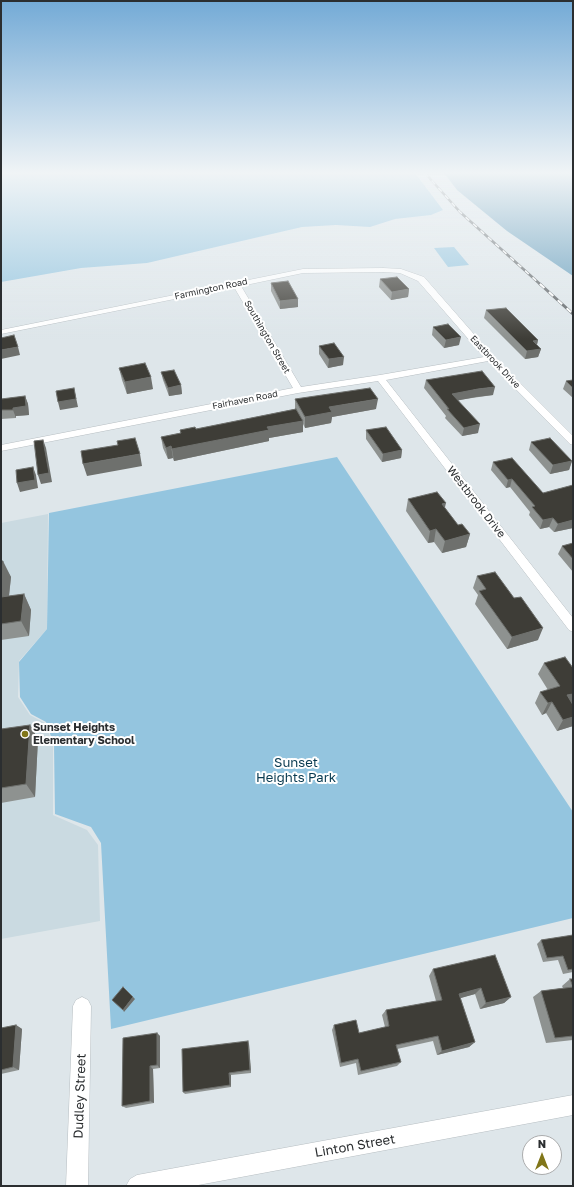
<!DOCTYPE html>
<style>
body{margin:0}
#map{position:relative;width:574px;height:1187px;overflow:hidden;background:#dee6ea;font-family:"Golos Text",sans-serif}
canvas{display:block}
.frame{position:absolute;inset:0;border:2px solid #2b2e30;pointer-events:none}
.north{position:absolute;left:522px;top:1135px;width:40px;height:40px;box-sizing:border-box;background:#fff;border:1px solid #aaabac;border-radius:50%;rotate:0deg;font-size:11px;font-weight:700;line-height:16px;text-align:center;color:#2b2e30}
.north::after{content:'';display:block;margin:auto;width:14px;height:18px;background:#817619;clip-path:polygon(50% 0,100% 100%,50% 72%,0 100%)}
</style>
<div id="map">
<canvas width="574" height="1187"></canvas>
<div class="frame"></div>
<div class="north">N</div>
</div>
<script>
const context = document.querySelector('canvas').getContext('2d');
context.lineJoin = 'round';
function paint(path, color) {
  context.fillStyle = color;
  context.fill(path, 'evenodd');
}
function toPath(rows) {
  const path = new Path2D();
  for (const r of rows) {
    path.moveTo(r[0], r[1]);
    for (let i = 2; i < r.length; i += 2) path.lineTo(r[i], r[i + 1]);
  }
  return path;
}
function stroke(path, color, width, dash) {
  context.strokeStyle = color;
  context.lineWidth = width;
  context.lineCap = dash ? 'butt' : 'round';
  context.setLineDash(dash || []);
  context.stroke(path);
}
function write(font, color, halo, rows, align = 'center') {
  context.font = font + ' "Golos Text",sans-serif';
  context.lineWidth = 4;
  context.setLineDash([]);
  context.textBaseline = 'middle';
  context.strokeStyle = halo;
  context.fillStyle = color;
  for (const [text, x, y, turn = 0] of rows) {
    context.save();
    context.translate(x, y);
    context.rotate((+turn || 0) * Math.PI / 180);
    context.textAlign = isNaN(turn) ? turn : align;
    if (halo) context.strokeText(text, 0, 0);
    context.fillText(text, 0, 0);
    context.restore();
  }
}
paint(toPath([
 [48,514,47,629,19,661,18,697,30,715,45,723,53,745,53,815,87,830,98,845,100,921,1,939,1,523]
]), '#cadae1');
paint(toPath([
 [1,173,415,173,443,210,431,215,395,219,370,227,336,225,302,227,147,263,81,268,1,282],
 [454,247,469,265,448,267,434,248],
 [337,457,573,812,573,918,111,1029,101,843,91,827,55,814,54,745,46,722,31,714,20,697,19,662,47,629,49,513]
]), '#94c5df');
paint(toPath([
 [444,173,573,173,573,276,507,231,457,190]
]), '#649cbb');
const minor = toPath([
 [383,268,401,269,424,277,493,356,573,436,573,445,570,444,488,361,386,380,573,618,573,632,569,630,378,381,298,393,1,451,1,445,293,388,234,287,1,334,1,330,303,269,383,268],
 [383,272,400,273,418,281,484,357,380,375,301,387,241,286,303,273,383,272],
 [82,997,88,1000,91,1006,88,1186,66,1186,73,1006,76,1000,82,997],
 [573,1095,573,1115,193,1186,126,1186,130,1179,137,1175,573,1095]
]);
stroke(minor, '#b7bec2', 1);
paint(minor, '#fff');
const railFar1 = toPath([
 [425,173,460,212,541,285]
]);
const rail = toPath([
 [540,284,573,314]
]);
stroke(railFar1, '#62676a', 2.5);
stroke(rail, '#62676a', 3);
stroke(railFar1, '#fff', 1.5, [5]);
stroke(rail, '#fff', 2, [6]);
paint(toPath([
 [380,279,409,289,408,297,391,300,379,287],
 [271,283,298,299,298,307,280,309,271,291],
 [486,310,538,340,537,345,541,349,538,357,525,359,484,318],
 [433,327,459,345,444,348,432,335],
 [319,346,343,365,328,368,319,354],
 [119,368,153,389,127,394,122,380],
 [161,372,181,385,182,394,169,396,163,380],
 [426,380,493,395,458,400,478,433,462,436,445,418,446,416,424,388],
 [573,380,573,398,563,389,566,381],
 [25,396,28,404,29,415,16,416,16,418,1,419,1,399],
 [295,399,376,409,332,417,331,423,305,428,303,424,303,432,269,438,269,441,174,461,173,458,168,459,163,448,161,437,180,433,180,430,196,429,295,409],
 [366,430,402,450,401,458,382,462,366,439],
 [531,442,572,461,569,470,550,474,529,450],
 [493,462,543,493,573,485,573,528,554,532,549,527,540,529,529,515,530,512,510,487,506,488,491,470],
 [408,499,444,507,458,525,470,534,466,547,442,553,434,542,428,543,406,511],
 [573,543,573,572,558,554,562,546],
 [1,561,11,577,9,596,24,594,31,610,29,636,1,640],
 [477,576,538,640,507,649,475,604,478,595,473,588],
 [544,663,573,668,573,703,572,703,573,726,557,731,546,713,542,715,535,703,540,692,548,690,538,674],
 [30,725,38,739,35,797,1,803,1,729],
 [573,935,573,972,563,974,558,960,543,962,537,944,541,940],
 [433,969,511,997,504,1003,480,1009,475,994,460,998,475,1042,469,1047,437,1055,433,1041,397,1049,401,1062,397,1066,358,1075,356,1063,340,1067,332,1030,334,1025,359,1033,385,1027,382,1015,386,1010,436,1001,429,976],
 [570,979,573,979,573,1040,546,1043,533,997,541,991,563,988,562,986],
 [16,1025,22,1029,19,1070,1,1074,1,1028],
 [157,1033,160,1036,160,1068,153,1069,154,1103,126,1108,122,1106],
 [249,1044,251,1073,231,1075,231,1087,185,1094,183,1092]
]), '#8e9290');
paint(toPath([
 [409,289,408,297,391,300,392,292],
 [298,299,298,307,280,309,280,301],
 [461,337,459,345,444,348,446,340],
 [538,340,536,348,533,341],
 [18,347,20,355,1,359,1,350],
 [541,349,538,357,525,359,527,351],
 [344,357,343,365,328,368,329,359],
 [151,377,153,389,127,394,125,382],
 [181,385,182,394,169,396,168,388],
 [495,387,493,395,476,397,450,402,452,394,478,389],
 [74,388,78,407,60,410,58,402],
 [25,396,28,404,29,415,16,416,16,418,13,410,13,408],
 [378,399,376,409,332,417,331,423,305,428,305,417,329,407],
 [303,421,303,432,269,438,269,441,174,461,172,449,267,427],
 [480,424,478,433,462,436,464,428],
 [43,440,46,448,52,482,41,484,38,475],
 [171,446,173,458,168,459,166,448],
 [402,450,401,458,382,462,383,454],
 [140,454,142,466,87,476,83,464],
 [572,461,569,470,550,474,553,465],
 [33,467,36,475,38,488,20,492,17,483],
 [512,479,510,487,506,488,508,480],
 [446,503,443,515,442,504],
 [553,518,549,527,540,529,543,520],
 [573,520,573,528,554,532,558,524],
 [436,529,434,542,428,543,430,531],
 [470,534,466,547,442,553,445,541],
 [3,561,11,577,7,613,1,601,1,581],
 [24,594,31,610,29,636,21,621],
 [543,628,538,640,507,649,512,637],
 [573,694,573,703,560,707,567,695],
 [552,702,546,713,542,715,548,703],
 [573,717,573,726,557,731,563,720],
 [30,725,38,739,35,797,26,784],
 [481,988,475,994,454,1000,459,994],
 [133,997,135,999,124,1012,123,1010],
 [511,997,504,1003,480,1009,486,1003],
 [16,1025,22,1029,19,1070,13,1067],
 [157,1033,160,1036,160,1068,157,1065],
 [248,1041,249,1044,251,1073,250,1070],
 [475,1042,469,1047,437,1055,442,1051],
 [150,1066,153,1069,154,1103,150,1101],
 [229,1073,231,1075,231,1087,230,1085]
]), '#6e706d');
const building = toPath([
 [397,277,409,289,392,292,380,279,397,277],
 [288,281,298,299,280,301,271,283,288,281],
 [506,308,538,340,533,341,541,349,527,351,486,310,506,308],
 [448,324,461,337,446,340,433,327,448,324],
 [14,335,18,347,1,350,1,338,14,335],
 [334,343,344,357,329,359,319,346,334,343],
 [145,363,151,377,125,382,119,368,145,363],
 [174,370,181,385,168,388,161,372,174,370],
 [482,371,495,387,478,389,452,394,480,424,464,428,447,409,449,409,426,380,482,371],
 [573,380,573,388,566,381,573,380],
 [74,388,76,399,58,402,56,391,74,388],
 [370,388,378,399,329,407,332,412,305,417,295,399,370,388],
 [25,396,26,406,13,408,13,410,1,410,1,399,25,396],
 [296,409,303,421,267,427,269,430,172,449,171,446,166,448,161,437,181,433,180,430,195,427,196,429,296,409],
 [386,427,402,450,383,454,366,430,386,427],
 [135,438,140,454,83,464,81,451,118,445,117,441,135,438],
 [550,438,572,461,553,465,531,442,550,438],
 [43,440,49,473,38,475,34,441,43,440],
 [512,458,543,493,573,485,573,520,558,524,553,518,543,520,532,507,535,506,512,479,508,480,493,462,512,458],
 [33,467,35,480,17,483,16,470,33,467],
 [437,492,446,503,442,504,458,525,462,524,470,534,445,541,436,529,430,531,408,499,437,492],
 [573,543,573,559,562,546,573,543],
 [1,561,3,561,1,581,1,561],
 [495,572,514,598,521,597,543,628,512,637,479,591,486,589,477,576,495,572],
 [24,594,21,621,1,624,1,597,24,594],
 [565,657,573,668,573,694,567,695,573,705,573,717,563,720,552,702,548,703,540,692,560,686,544,663,565,657],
 [30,725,26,784,1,788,1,729,30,725],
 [573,935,573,969,568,970,563,956,547,958,541,940,573,935],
 [495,955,511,997,486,1003,481,988,459,994,475,1042,442,1051,438,1036,396,1045,401,1062,361,1071,358,1059,341,1063,334,1025,356,1020,359,1033,389,1026,386,1010,442,1000,433,969,495,955],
 [570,979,573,979,573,1036,555,1038,541,991,573,987,570,979],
 [123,987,133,997,123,1010,112,1000,123,987],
 [16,1025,13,1067,1,1070,1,1028,16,1025],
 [157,1033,157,1065,150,1066,150,1101,122,1106,123,1038,157,1033],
 [248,1041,250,1070,229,1073,230,1085,183,1092,182,1049,248,1041]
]);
paint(building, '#3e3d37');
stroke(building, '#6e706d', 1);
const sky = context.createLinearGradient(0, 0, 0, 339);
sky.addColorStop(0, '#73aad6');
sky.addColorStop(0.51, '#f0f4f6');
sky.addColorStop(1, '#f0f4f600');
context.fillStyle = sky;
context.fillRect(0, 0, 574, 339);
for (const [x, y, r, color] of [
 [25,734,4,"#817619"]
]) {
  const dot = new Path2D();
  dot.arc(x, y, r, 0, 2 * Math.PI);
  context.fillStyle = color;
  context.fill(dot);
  stroke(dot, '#fff', 1.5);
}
write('9px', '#2b2e30', '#fff', [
 ["Farmington Road",211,289,-12],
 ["Southington Street",267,337,60],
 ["Eastbrook Drive",495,362,47],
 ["Fairhaven Road",245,400,-11]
]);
write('11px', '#2b2e30', '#fff', [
 ["Westbrook Drive",476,502,52]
]);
write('bold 11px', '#2b2e30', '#fff', [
 ["Sunset Heights",33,728],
 ["Elementary School",33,741]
], 'left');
write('13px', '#083a50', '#fff', [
 ["Sunset",296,763],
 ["Heights Park",296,778]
]);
write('13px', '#2b2e30', '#fff', [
 ["Dudley Street",80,1096,-88],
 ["Linton Street",355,1146,-10]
]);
</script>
